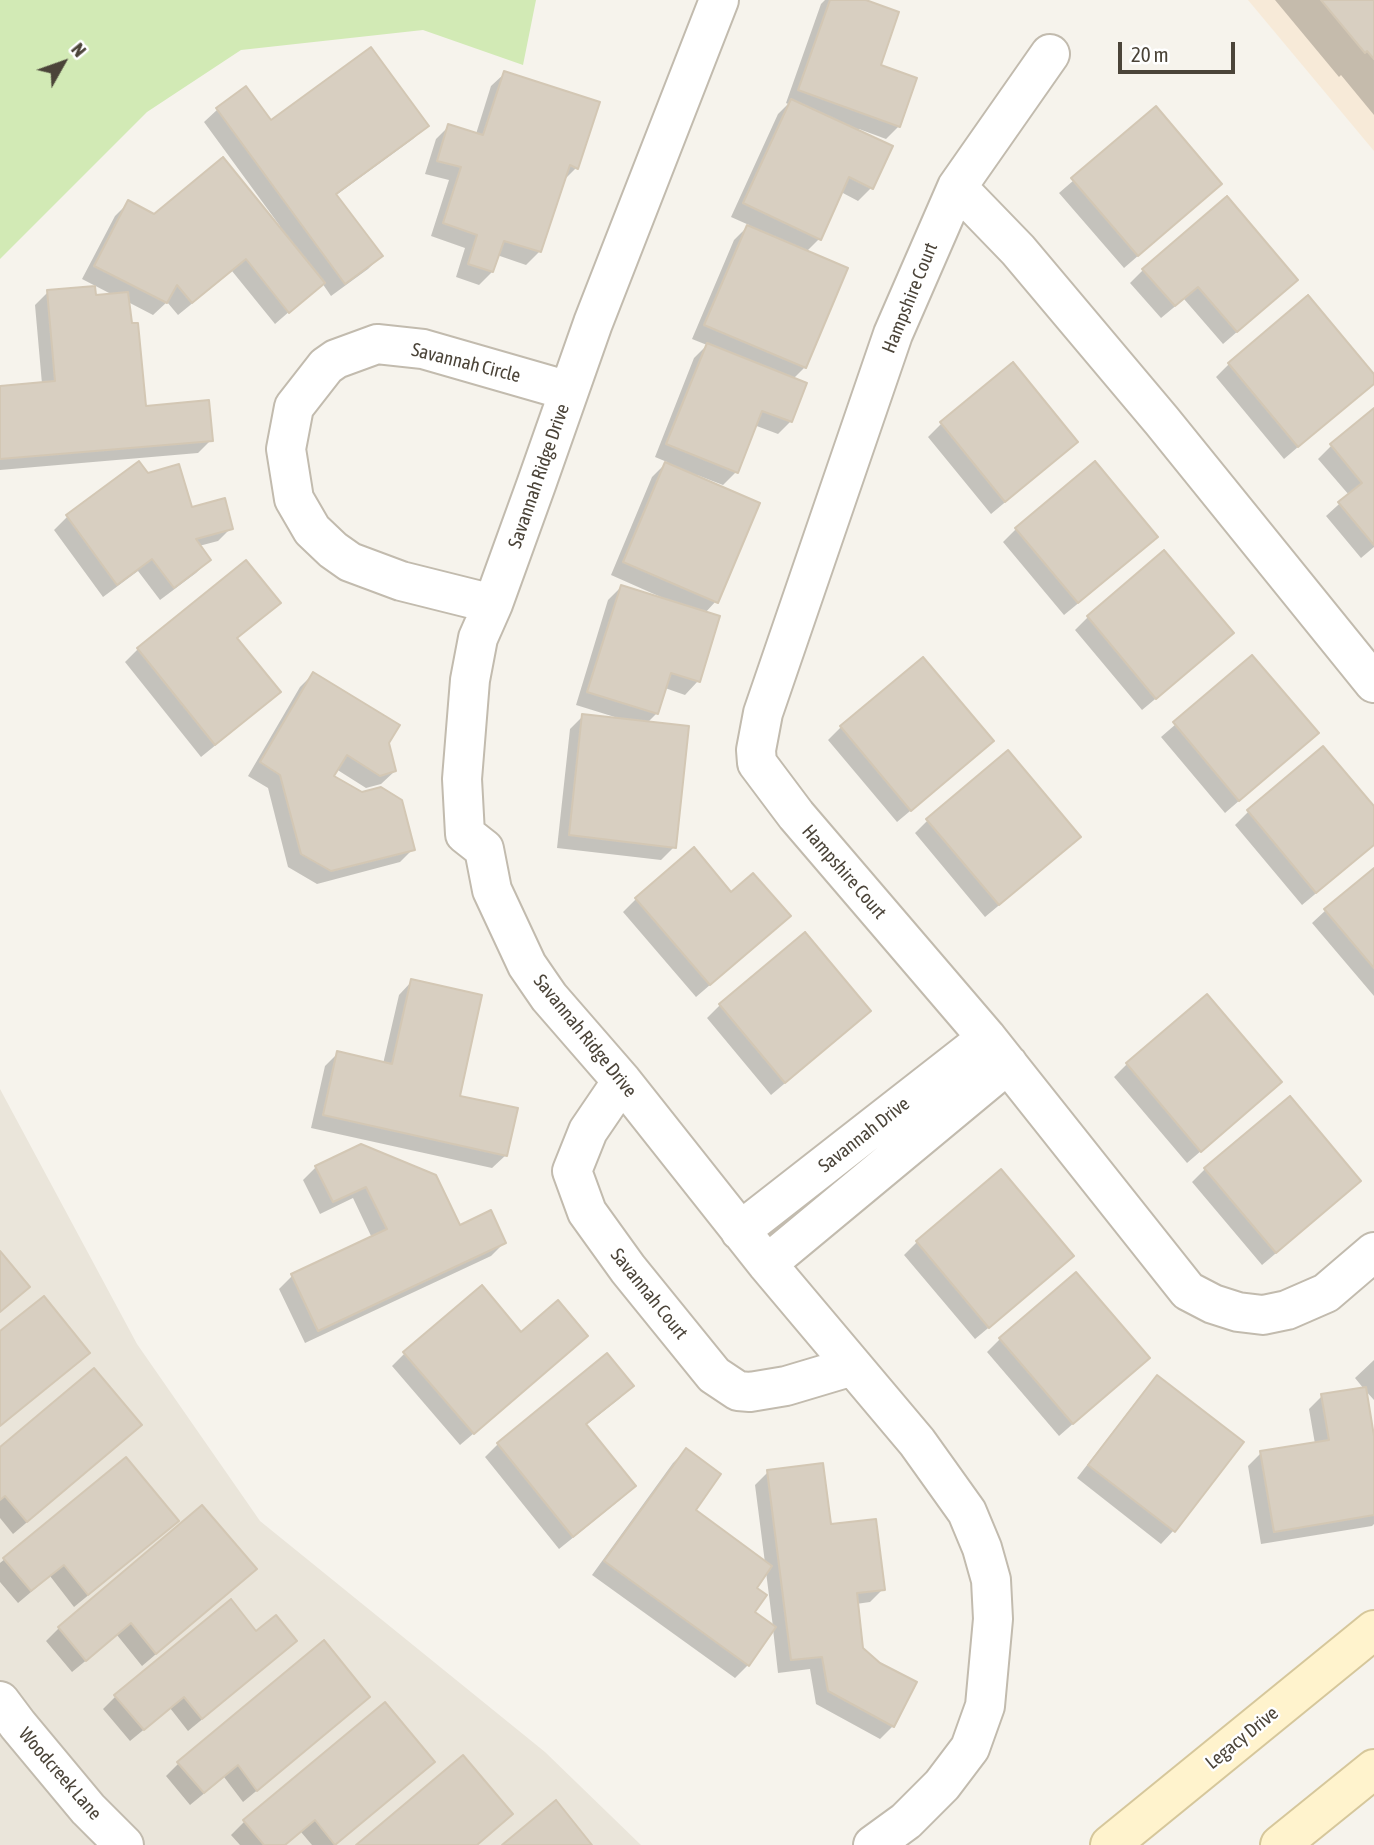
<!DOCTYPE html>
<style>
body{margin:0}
#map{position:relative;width:1374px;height:1845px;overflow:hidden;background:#f6f3ec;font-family:"Asap Condensed",sans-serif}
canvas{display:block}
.north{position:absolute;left:28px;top:28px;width:70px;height:70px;-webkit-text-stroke:5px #fff;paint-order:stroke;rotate:50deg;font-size:19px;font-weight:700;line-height:28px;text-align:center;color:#4b4439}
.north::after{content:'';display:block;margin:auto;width:24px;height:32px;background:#4b4439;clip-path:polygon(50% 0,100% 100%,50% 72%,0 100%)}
.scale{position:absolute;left:1118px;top:42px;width:117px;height:32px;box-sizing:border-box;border:4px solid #4b4439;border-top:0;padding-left:9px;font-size:21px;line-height:24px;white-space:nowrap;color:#4b4439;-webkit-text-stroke:5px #fff;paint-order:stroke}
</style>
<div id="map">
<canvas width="1374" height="1845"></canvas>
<div class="north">N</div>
<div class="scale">20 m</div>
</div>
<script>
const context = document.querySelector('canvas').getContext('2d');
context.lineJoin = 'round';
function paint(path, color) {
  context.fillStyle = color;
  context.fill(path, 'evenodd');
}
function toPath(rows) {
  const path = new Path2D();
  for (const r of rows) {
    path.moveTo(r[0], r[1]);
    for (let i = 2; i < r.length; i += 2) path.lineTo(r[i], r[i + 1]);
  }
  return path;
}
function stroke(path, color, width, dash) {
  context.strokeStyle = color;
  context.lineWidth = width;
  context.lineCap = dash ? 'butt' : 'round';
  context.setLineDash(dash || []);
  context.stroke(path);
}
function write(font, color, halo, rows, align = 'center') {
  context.font = font + ' "Asap Condensed",sans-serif';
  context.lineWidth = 5;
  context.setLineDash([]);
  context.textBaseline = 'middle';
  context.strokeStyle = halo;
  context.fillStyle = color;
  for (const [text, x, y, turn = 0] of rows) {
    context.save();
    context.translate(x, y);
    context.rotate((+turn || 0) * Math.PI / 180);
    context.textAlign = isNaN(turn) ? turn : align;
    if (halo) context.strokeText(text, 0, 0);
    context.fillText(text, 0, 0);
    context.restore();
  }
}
paint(toPath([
 [0,1089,137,1344,260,1521,545,1752,641,1845,0,1845]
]), '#eae5da');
paint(toPath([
 [1248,0,1374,0,1374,151]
]), '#f7ead8');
paint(toPath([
 [0,0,536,0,523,65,423,30,241,50,147,112,0,259]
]), '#d2eab5');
paint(toPath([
 [825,0,861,0,878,66,899,126,886,139,859,129,857,132,871,188,858,201,841,192,819,239,806,252,805,367,793,379,791,421,778,434,754,425,736,472,723,485,697,475,696,478,716,601,705,613,698,681,685,695,665,688,657,713,647,723,674,847,661,860,557,848,570,729,583,716,618,720,618,718,576,705,608,600,621,587,663,600,663,598,611,575,652,477,667,462,655,457,694,358,707,345,692,339,734,240,749,225,731,217,778,114,788,104,786,103,821,4],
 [1275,0,1374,0,1374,115,1341,75,1339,77],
 [505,73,576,168,562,182,540,251,526,265,497,255,492,272,479,285,456,277,465,248,431,236,449,180,425,174,436,139,449,126,476,134,491,86],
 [218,109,270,123,426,126,413,139,335,196,381,256,368,269,331,296,322,283,275,324,232,271,178,315,167,302,153,315,128,302,144,408,211,440,198,453,0,470,0,387,42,384,35,305,48,292,94,297,113,295,82,279,115,216,128,203,154,216,278,228,280,226,204,122],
 [1156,109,1206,197,1124,268,1059,193],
 [1143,270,1283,292,1223,344,1184,299,1161,318,1130,283],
 [1308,298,1374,376,1374,382,1284,459,1216,377,1229,364],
 [1013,364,1063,454,991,514,928,437,941,424],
 [1374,411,1374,547,1361,558,1326,516,1349,495,1318,459,1331,446],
 [147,475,190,509,231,528,218,541,199,546,209,560,196,573,160,600,138,571,103,597,54,530,67,517],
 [1016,529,1143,550,1064,615,1003,542],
 [246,563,278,603,265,616,236,639,278,692,265,705,201,757,125,662,138,649],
 [1088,617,1232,633,1219,646,1142,710,1075,630],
 [1252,658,1317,733,1225,813,1161,737],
 [313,674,387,742,395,771,381,784,366,788,336,769,331,776,413,849,400,862,317,884,288,867,268,788,248,776,300,687],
 [841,727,991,741,978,754,897,822,828,740],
 [1323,749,1374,809,1374,845,1302,905,1235,825,1248,812],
 [928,820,1065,850,985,917,915,833],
 [1374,870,1374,996,1312,923,1326,910],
 [731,894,775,929,696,997,623,912,636,899],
 [804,935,855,1024,771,1095,707,1018,720,1005],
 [412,981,458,1097,506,1155,492,1168,311,1128,325,1066,338,1053,383,1064,399,995],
 [1127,1064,1266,1095,1187,1163,1114,1077],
 [361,1146,459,1227,504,1243,491,1256,305,1343,279,1289,292,1276,372,1238,353,1198,320,1214,303,1180,316,1167],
 [1205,1169,1359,1181,1346,1194,1262,1265,1192,1182],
 [917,1242,1059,1269,975,1339,904,1255],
 [520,1334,573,1349,460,1445,392,1366,405,1353],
 [1000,1339,1148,1358,1059,1436,987,1352],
 [606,1356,632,1386,619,1399,585,1426,634,1486,621,1499,559,1549,485,1457,498,1444],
 [1374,1360,1374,1400,1364,1389,1374,1447,1374,1524,1372,1526,1261,1544,1248,1466,1261,1453,1315,1444,1309,1409,1322,1396,1364,1389,1355,1378],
 [1158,1377,1174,1530,1161,1544,1077,1478,1145,1390],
 [140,1425,127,1438,13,1534,0,1518,0,1449],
 [686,1450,693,1510,765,1563,755,1485,768,1472,829,1526,883,1589,870,1602,856,1604,862,1648,893,1726,880,1739,816,1704,810,1669,778,1673,773,1629,748,1665,735,1678,592,1575,673,1463],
 [766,1572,773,1627,753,1612,754,1588],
 [176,1521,163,1534,74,1607,50,1576,18,1603,0,1582,0,1563,5,1559],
 [241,1582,142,1666,117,1635,72,1672,46,1641,59,1628],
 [256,1634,294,1641,281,1654,188,1731,170,1708,130,1741,103,1709,116,1696],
 [355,1709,243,1802,224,1777,190,1805,166,1776,179,1763],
 [420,1774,335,1845,312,1845,301,1832,285,1845,240,1845,231,1835,244,1822]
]), '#0003');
const building = toPath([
 [830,0,866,0,899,12,881,65,917,78,900,127,798,90,830,0],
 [1321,0,1374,0,1374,59,1367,51,1365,53,1321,0],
 [371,47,429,126,336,194,383,256,345,284,216,108,246,86,271,120,371,47],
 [504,71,600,102,578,169,570,165,541,252,504,241,493,272,468,264,477,235,443,223,461,167,437,161,448,124,483,135,504,71],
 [791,99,893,146,873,189,849,177,821,240,743,203,791,99],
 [1156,106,1222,184,1138,256,1071,178,1156,106],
 [223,157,325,283,289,313,246,259,192,303,177,285,167,303,94,266,128,200,154,214,223,157],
 [1227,196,1298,280,1237,332,1198,287,1175,306,1142,269,1227,196],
 [747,225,848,268,806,368,704,325,747,225],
 [95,286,96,295,128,292,132,323,138,323,146,406,209,400,213,441,0,459,0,386,55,381,47,290,95,286],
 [1308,295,1374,374,1374,384,1298,447,1228,363,1308,295],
 [707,343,807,383,792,422,762,411,738,473,666,444,707,343],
 [1013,362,1078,442,1005,502,940,422,1013,362],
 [1374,408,1374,545,1338,502,1362,483,1330,444,1374,408],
 [139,461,148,473,179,464,192,507,225,498,233,529,196,539,211,560,174,588,152,559,117,585,66,515,139,461],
 [1095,461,1158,537,1078,603,1015,528,1095,461],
 [665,462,760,503,718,603,623,562,665,462],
 [1164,550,1234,633,1156,699,1087,616,1164,550],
 [246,560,281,603,237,638,281,692,215,745,137,648,246,560],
 [621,585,720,616,700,682,671,673,658,714,587,692,621,585],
 [1252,655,1319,733,1239,801,1173,722,1252,655],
 [923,657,994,741,911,811,840,726,923,657],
 [313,672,400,725,389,743,396,771,380,776,347,755,334,776,362,792,381,787,402,800,415,850,331,871,301,854,280,775,260,762,313,672],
 [582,714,689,726,676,848,569,835,582,714],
 [1323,746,1374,806,1374,845,1316,893,1247,810,1323,746],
 [1008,750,1081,837,999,905,926,819,1008,750],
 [694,847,731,892,753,873,791,916,710,985,635,898,694,847],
 [1374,868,1374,968,1324,909,1374,868],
 [805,932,871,1011,785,1083,719,1004,805,932],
 [411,979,482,995,460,1096,518,1108,507,1156,323,1115,337,1051,392,1064,411,979],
 [1207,994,1282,1082,1201,1152,1126,1063,1207,994],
 [1290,1096,1361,1181,1276,1253,1204,1168,1290,1096],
 [361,1144,436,1175,460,1225,491,1210,506,1243,318,1331,291,1274,387,1229,366,1187,333,1202,315,1166,361,1144],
 [1001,1169,1074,1256,989,1328,916,1241,1001,1169],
 [0,1251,30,1287,0,1312,0,1251],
 [1076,1272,1150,1358,1073,1424,999,1338,1076,1272],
 [482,1285,521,1332,558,1300,588,1336,474,1434,403,1352,482,1285],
 [44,1296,90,1353,0,1426,0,1331,44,1296],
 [607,1353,634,1386,586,1424,636,1486,573,1537,497,1443,607,1353],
 [94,1368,142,1425,27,1522,5,1496,0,1500,0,1447,94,1368],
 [1157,1375,1244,1442,1175,1532,1088,1465,1157,1375],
 [1366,1387,1374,1436,1374,1515,1274,1532,1260,1451,1329,1440,1321,1394,1366,1387],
 [686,1448,721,1474,696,1510,772,1566,757,1588,767,1595,755,1612,776,1627,749,1666,604,1561,686,1448],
 [126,1457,179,1521,88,1595,64,1565,31,1591,3,1558,126,1457],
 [823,1463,831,1524,876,1519,885,1590,857,1593,863,1648,880,1663,917,1682,894,1727,828,1691,822,1657,791,1660,767,1470,823,1463],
 [202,1505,257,1569,156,1654,131,1623,86,1661,58,1627,202,1505],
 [231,1599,256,1631,276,1615,297,1641,202,1719,184,1697,144,1730,114,1695,231,1599],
 [324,1640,370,1697,257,1791,238,1765,204,1793,177,1762,324,1640],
 [385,1702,435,1762,335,1845,315,1820,285,1845,264,1845,243,1820,385,1702],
 [463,1755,513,1814,477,1845,356,1845,463,1755],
 [556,1800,592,1845,502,1845,556,1800]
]);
paint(building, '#d8cfc1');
stroke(building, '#d3c7b4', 2);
const street = toPath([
 [719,0,593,323,536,485,493,604,478,638,470,680,462,779,465,834,484,849,492,890,527,965,549,997,622,1081,767,1264,917,1442,967,1512,982,1548,991,1580,993,1619,985,1706,970,1748,942,1785,906,1821,873,1845],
 [1050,54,957,187,893,334,763,713,756,750,757,763,796,815,987,1038,1188,1291,1213,1304,1238,1312,1263,1315,1287,1310,1326,1293,1374,1252],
 [957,187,1018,250,1162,421,1374,683],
 [493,604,401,581,350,562,333,550,312,530,294,499,286,449,294,407,326,366,336,359,377,344,423,349,569,391],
 [622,1081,588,1131,572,1171,587,1212,628,1269,714,1375,738,1391,750,1392,786,1386,853,1366],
 [740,1231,987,1038],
 [767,1264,1008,1064],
 [0,1701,18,1725,88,1809,124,1845]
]);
const secondary = toPath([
 [1110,1845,1374,1630],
 [1280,1845,1374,1769]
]);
stroke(street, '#c2bbae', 42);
stroke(secondary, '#d6c79b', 42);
stroke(street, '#fff', 38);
stroke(secondary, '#fff3cd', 38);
write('19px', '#4b4439', '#fff', [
 ["Hampshire Court",910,298,-68],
 ["Savannah Circle",466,363,14],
 ["Savannah Ridge Drive",539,476,-71],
 ["Hampshire Court",844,872,49],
 ["Savannah Ridge Drive",585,1036,51],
 ["Savannah Drive",864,1135,-38],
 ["Savannah Court",649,1294,51],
 ["Legacy Drive",1242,1738,-39],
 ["Woodcreek Lane",60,1774,49]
]);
</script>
